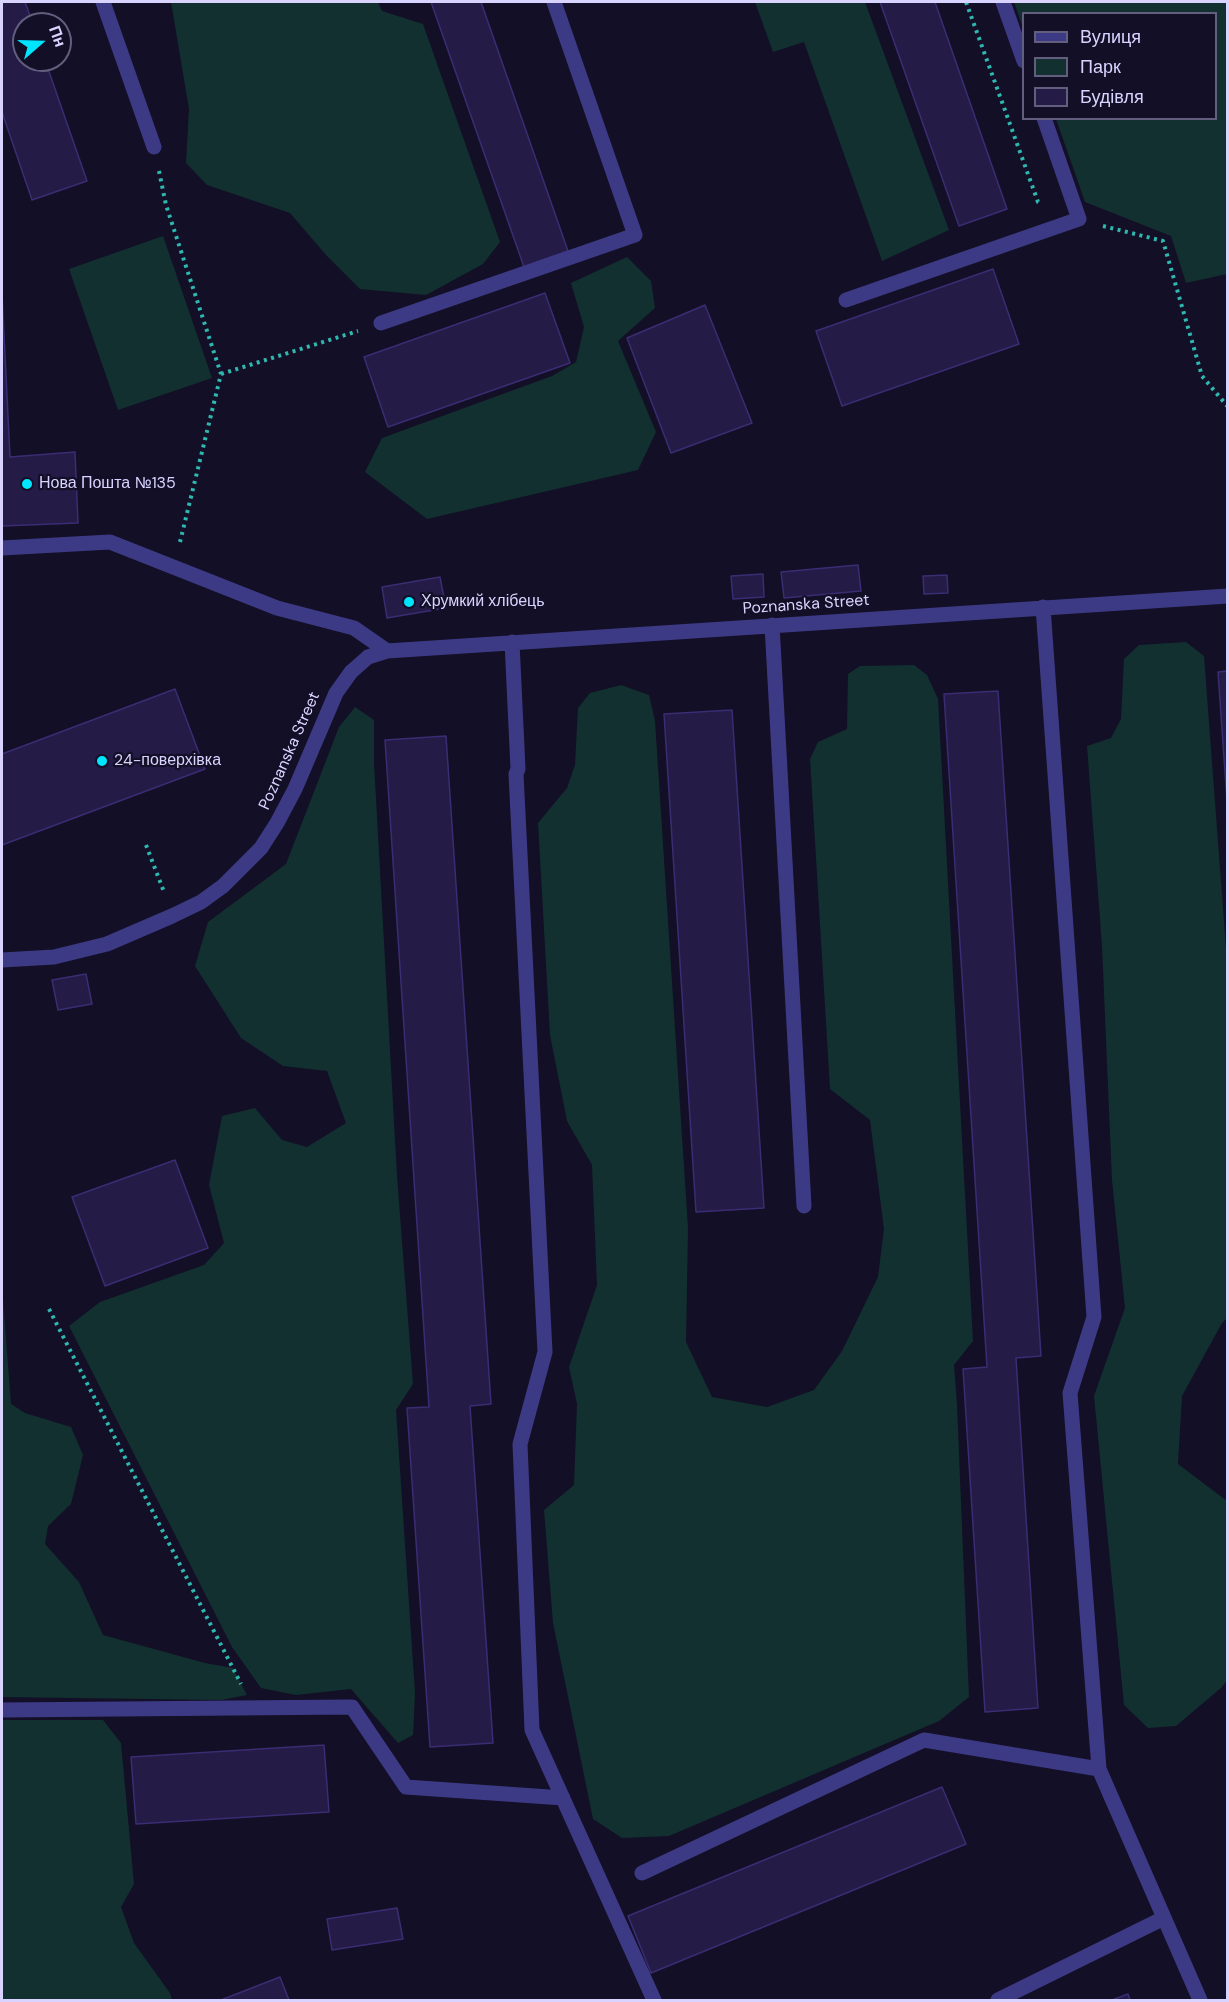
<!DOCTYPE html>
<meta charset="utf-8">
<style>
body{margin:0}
#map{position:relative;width:1229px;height:2002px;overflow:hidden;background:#130f26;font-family:"DM Sans",sans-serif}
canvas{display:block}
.frame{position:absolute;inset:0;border:3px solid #d9d4ff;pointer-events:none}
.legend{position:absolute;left:1022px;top:12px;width:195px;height:108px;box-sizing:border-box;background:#130f26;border:2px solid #625e7d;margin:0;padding:8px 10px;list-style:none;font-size:18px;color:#d9d4ff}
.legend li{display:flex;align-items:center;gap:12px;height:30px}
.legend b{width:30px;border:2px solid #625e7d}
.north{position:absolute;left:12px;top:12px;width:60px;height:60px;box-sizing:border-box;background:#130f26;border:2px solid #625e7d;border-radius:50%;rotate:70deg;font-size:16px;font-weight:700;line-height:24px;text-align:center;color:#d9d4ff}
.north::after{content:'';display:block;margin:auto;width:21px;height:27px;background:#00e5ff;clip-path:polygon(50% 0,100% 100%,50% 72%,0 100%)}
</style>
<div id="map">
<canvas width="1229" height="2002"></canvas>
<div class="frame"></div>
<ul class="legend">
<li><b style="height:8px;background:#3d3a85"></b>Вулиця</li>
<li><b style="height:16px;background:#12302f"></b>Парк</li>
<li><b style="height:16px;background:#241b47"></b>Будівля</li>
</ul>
<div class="north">Пн</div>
</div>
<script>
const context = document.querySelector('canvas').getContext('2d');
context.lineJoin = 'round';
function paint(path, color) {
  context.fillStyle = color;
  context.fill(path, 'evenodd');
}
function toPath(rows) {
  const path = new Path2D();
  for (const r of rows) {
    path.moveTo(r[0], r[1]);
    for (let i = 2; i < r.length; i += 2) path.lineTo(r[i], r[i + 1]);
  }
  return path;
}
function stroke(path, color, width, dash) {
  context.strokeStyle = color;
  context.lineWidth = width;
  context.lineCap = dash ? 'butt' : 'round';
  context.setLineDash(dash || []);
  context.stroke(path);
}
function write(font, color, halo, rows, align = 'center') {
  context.font = font + ' "DM Sans",sans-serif';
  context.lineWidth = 4.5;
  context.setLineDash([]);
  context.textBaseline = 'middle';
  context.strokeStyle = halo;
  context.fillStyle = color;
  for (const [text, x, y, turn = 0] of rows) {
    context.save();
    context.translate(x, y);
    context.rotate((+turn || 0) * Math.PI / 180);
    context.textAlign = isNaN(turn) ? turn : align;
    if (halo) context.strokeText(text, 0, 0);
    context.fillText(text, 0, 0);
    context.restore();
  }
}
paint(toPath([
 [171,2,378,2,382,11,423,24,500,242,483,264,426,295,360,289,326,255,290,213,207,185,186,163,189,109],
 [755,2,865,2,949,230,882,261,804,42,773,52],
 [1014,2,1227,2,1227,274,1186,283,1171,236,1085,202,1056,119,1216,118,1216,14,1024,14,1023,28],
 [163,236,212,378,118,410,69,269],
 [627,257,651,281,655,308,618,341,656,432,638,470,427,519,365,472,382,438,552,376,576,362,584,327,571,283],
 [1186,642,1204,656,1227,962,1228,1317,1222,1323,1182,1396,1178,1464,1227,1501,1228,1679,1221,1688,1176,1726,1148,1728,1124,1705,1094,1396,1125,1308,1112,1180,1102,946,1087,746,1111,738,1121,719,1124,659,1139,645],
 [914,665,927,675,938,699,973,1341,954,1365,957,1405,969,1697,939,1721,669,1836,622,1838,593,1819,553,1623,544,1510,574,1485,577,1404,569,1367,597,1285,592,1165,567,1121,550,1035,538,823,567,788,575,765,578,708,590,693,621,685,649,695,655,721,688,1228,686,1342,712,1397,767,1407,814,1390,842,1351,878,1277,884,1229,870,1120,830,1089,810,759,818,742,847,729,848,674,860,666],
 [355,707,374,720,374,763,397,1176,413,1384,396,1410,415,1693,413,1735,398,1743,351,1689,296,1695,261,1688,232,1647,69,1326,100,1302,204,1265,224,1243,209,1185,222,1116,255,1108,282,1140,307,1147,346,1123,327,1071,283,1066,241,1038,195,966,208,922,286,864,339,727],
 [2,1286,11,1404,25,1413,71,1427,83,1455,71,1504,48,1526,45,1544,79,1582,103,1635,205,1663,233,1668,247,1695,222,1700,2,1697],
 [2,1720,103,1720,121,1743,134,1884,121,1907,134,1943,170,1993,172,2000,2,2000]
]), '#12302f');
const building = toPath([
 [2,2,25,2,33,24,24,24,24,60,45,60,87,181,32,200,2,112,2,2],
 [431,2,481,2,568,251,524,267,431,2],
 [880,2,935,2,1007,209,959,226,880,2],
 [993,269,1019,344,842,406,816,331,993,269],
 [545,293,570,363,388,427,364,357,545,293],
 [2,294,10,457,75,452,78,523,2,526,2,294],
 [705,305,752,423,671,453,627,338,705,305],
 [858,565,861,591,784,598,781,572,858,565],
 [763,574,764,597,733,599,731,576,763,574],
 [947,575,948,593,924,594,923,576,947,575],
 [440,577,446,608,387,618,382,587,440,577],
 [1228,671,1228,815,1218,672,1228,671],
 [175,689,205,769,2,845,2,754,175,689],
 [998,691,1041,1356,1016,1358,1038,1708,985,1712,963,1369,987,1367,944,694,998,691],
 [732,710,764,1208,696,1212,664,714,732,710],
 [446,736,491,1404,470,1406,493,1743,430,1747,407,1408,429,1407,385,740,446,736],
 [86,974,92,1004,58,1010,52,980,86,974],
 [175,1160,208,1248,105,1286,72,1197,175,1160],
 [324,1745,329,1812,136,1824,131,1757,324,1745],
 [942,1787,966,1844,651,1973,628,1916,942,1787],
 [397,1908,403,1939,332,1950,327,1919,397,1908],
 [280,1977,289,2000,221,2000,280,1977],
 [1128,1994,1130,2000,1112,2000,1128,1994]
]);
paint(building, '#241b47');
stroke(building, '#3b2d73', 1.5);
stroke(toPath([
 [966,2,1038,202,1042,204],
 [159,171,166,205,221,374,180,542],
 [1103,226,1163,241,1202,376,1228,407],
 [221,374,358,331],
 [146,845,164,892],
 [49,1309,241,1684]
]), '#2fb8b0', 4, [3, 4.5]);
stroke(toPath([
 [103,2,154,147],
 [1003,2,1024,61],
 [846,300,1079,219,1044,118],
 [381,323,635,235,554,2],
 [2,548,110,542,277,608,354,628,387,651],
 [1043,607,1094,1317,1070,1393,1099,1769,1200,2000],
 [772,625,804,1206],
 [512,642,518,769,516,774,545,1352,520,1444,532,1730,654,2000],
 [2,960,54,957,107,944,172,916,201,902,223,886,261,848,277,823,295,789,336,693,351,672,368,657,387,651,1228,596],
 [2,1710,352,1707,406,1787,563,1798],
 [642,1873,924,1740,1099,1769],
 [998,2000,1164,1918]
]), '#3d3a85', 15);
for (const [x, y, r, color] of [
 [27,484,6,"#00e5ff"],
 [409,602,6,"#00e5ff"],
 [102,761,6,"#00e5ff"]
]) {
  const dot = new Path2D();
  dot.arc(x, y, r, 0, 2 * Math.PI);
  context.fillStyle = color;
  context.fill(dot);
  stroke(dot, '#130f26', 2);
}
write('16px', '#d9d4ff', '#130f26', [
 ["Нова Пошта №135",39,484],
 ["Хрумкий хлібець",421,602],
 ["24-поверхівка",114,761]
], 'left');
write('16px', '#d9d4ff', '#130f26', [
 ["Poznanska Street",806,605,-4],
 ["Poznanska Street",290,751,-66]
]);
</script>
